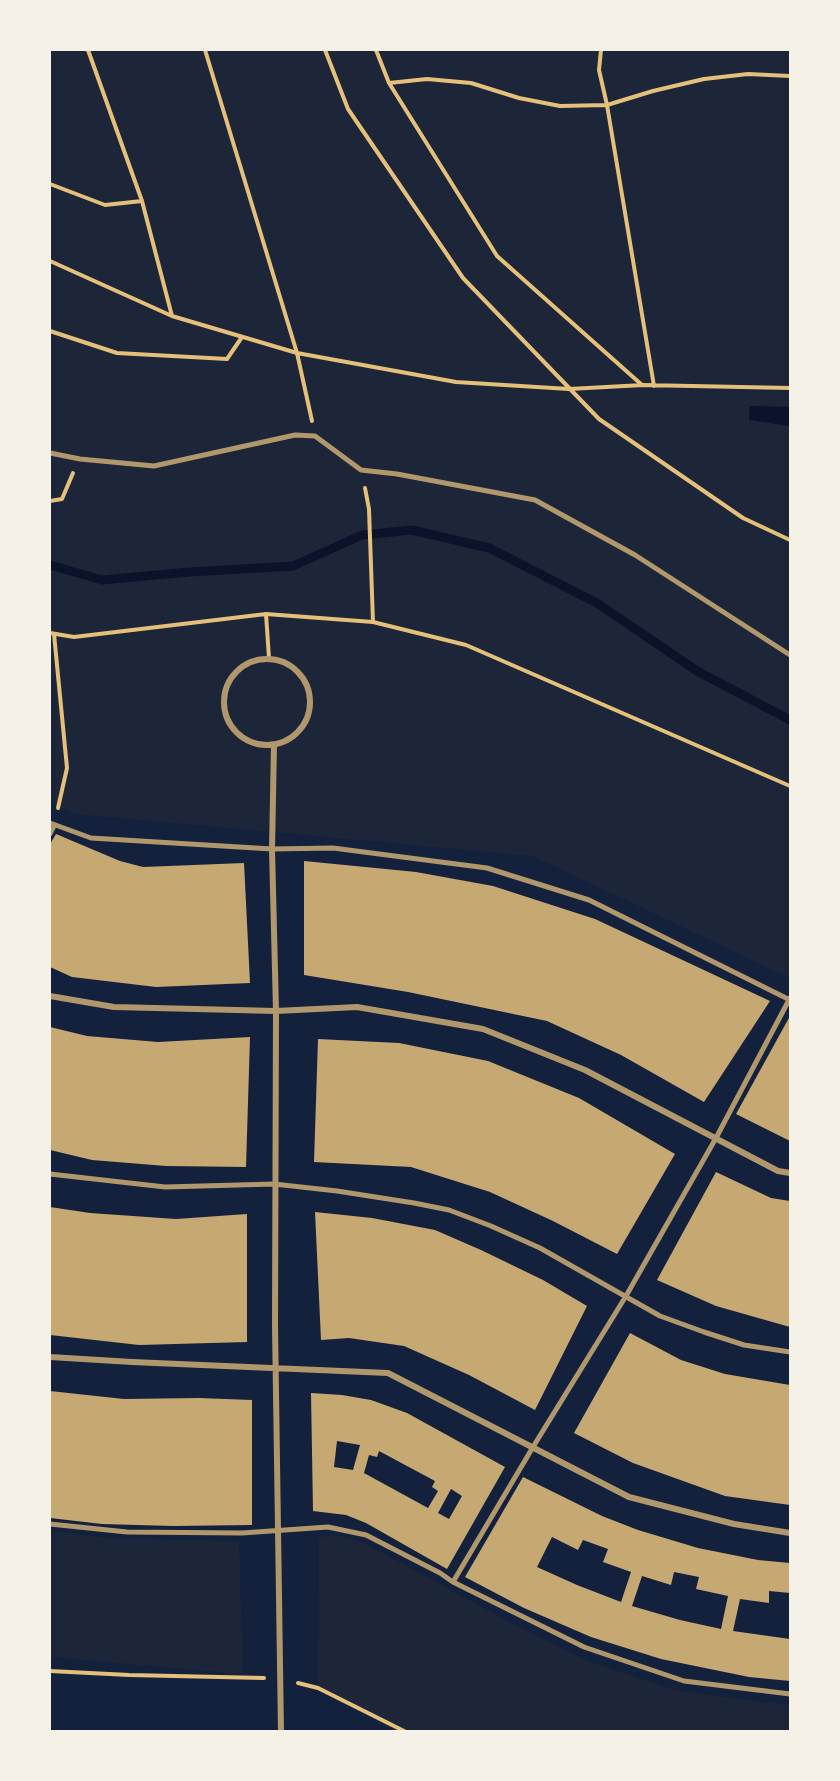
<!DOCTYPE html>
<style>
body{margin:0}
#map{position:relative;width:840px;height:1781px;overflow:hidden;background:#14213d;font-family:Commissioner,sans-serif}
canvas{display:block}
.frame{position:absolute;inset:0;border:51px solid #f6f1e7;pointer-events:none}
</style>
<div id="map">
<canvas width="840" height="1781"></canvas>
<div class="frame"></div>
</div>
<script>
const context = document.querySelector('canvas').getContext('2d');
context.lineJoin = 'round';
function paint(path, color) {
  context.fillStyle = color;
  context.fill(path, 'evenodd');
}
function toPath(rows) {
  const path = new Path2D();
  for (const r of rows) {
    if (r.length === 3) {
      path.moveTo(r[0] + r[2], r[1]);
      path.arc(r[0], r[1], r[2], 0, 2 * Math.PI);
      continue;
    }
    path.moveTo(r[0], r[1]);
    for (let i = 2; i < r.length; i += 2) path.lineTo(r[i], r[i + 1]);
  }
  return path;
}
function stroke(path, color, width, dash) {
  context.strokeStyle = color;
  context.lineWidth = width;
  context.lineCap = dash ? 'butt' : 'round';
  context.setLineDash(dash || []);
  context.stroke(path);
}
paint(toPath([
 [50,50,790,50,790,978,533,856,76,814,50,802],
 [50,1531,110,1538,239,1541,243,1674,50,1657],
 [337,1535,365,1543,511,1623,585,1660,674,1690,769,1703,790,1704,790,1731,395,1731,318,1688,319,1537]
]), '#1d2539');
paint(toPath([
 [750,406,790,407,790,426,749,420]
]), '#0b132b');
stroke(toPath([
 [50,565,102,580,189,572,293,566,362,535,412,530,489,548,597,603,697,671,790,720]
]), '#0b132b', 9);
paint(toPath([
 [56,834,120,861,143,867,244,863,250,983,156,987,72,977,50,967,50,844],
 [304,861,416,872,493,886,595,919,770,1001,704,1102,621,1055,547,1021,408,992,304,975],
 [790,1016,790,1141,736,1114],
 [50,1027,87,1036,158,1042,250,1037,246,1167,166,1166,92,1160,50,1150],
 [318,1039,399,1043,488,1061,579,1098,675,1154,617,1254,553,1221,490,1192,411,1167,314,1162],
 [716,1172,771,1198,790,1201,790,1327,716,1306,657,1280],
 [50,1207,90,1213,176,1219,247,1214,247,1342,139,1345,50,1335],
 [315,1212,372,1218,435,1230,481,1250,543,1280,587,1306,535,1410,469,1375,404,1346,349,1338,321,1340],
 [630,1333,681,1360,725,1374,790,1385,790,1505,725,1496,633,1463,574,1433],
 [50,1391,124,1399,199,1398,252,1400,252,1525,173,1526,102,1524,50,1518],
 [311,1393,342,1395,371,1400,407,1413,505,1467,447,1569,366,1523,346,1515,313,1511],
 [337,1441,360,1445,353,1470,334,1467],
 [379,1451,435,1481,432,1487,438,1491,428,1508,364,1473,369,1455,377,1457],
 [451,1489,462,1496,449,1519,438,1513],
 [523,1477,602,1516,638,1530,698,1548,758,1560,790,1563,790,1593,769,1591,769,1603,740,1599,733,1631,790,1639,790,1681,749,1677,661,1659,591,1637,524,1608,465,1577],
 [552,1537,578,1550,583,1540,608,1549,603,1562,631,1572,621,1602,577,1585,537,1567],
 [674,1572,699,1577,696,1589,728,1596,721,1629,680,1620,632,1606,642,1576,671,1585]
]), '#c6a872');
stroke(toPath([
 [205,50,297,353,312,421],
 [325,50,348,109,463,278,599,419,743,518,790,540],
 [376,50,389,83,497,256,642,385],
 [601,50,599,70,607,105,654,386],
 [389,83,427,79,471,83,519,98,560,106,607,105,653,91,704,79,748,74,790,76],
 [50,184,105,205,142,201],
 [50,261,172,316,142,201,88,50],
 [172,316,297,353,456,382,569,389,643,385,790,388],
 [50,331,117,353,227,359,242,337],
 [365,488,369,509,373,622],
 [50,501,62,499,73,473],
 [266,614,269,658],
 [50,633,74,637,266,614,373,622,466,645,790,786],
 [54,634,67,768,58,808],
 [50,1671,129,1675,264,1678],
 [298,1683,318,1688,406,1732]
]), '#e5c07b', 4);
stroke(toPath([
 [50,453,80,459,154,466,295,435,315,436,361,470,397,474,535,500,635,555,790,655],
 [50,823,91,838,272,849,333,848,487,868,589,900,790,1000],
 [50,834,54,826],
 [50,1174,165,1187,274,1184,337,1191,414,1203,449,1210,491,1226,540,1248,660,1316,704,1332,744,1345,790,1352],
 [50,1524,127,1532,242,1533,328,1527,366,1535,440,1573,453,1582,584,1647,684,1681,790,1694],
 [453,1582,533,1447,626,1296,716,1138,790,998]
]), '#b1986c', 5);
stroke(toPath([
 [267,702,43],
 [274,745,272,849,276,1011,275,1325,281,1732],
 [50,996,114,1007,276,1011,357,1007,483,1029,585,1070,778,1171,790,1173],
 [50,1357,132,1362,388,1373,629,1497,734,1524,790,1533]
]), '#b1986c', 6);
</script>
